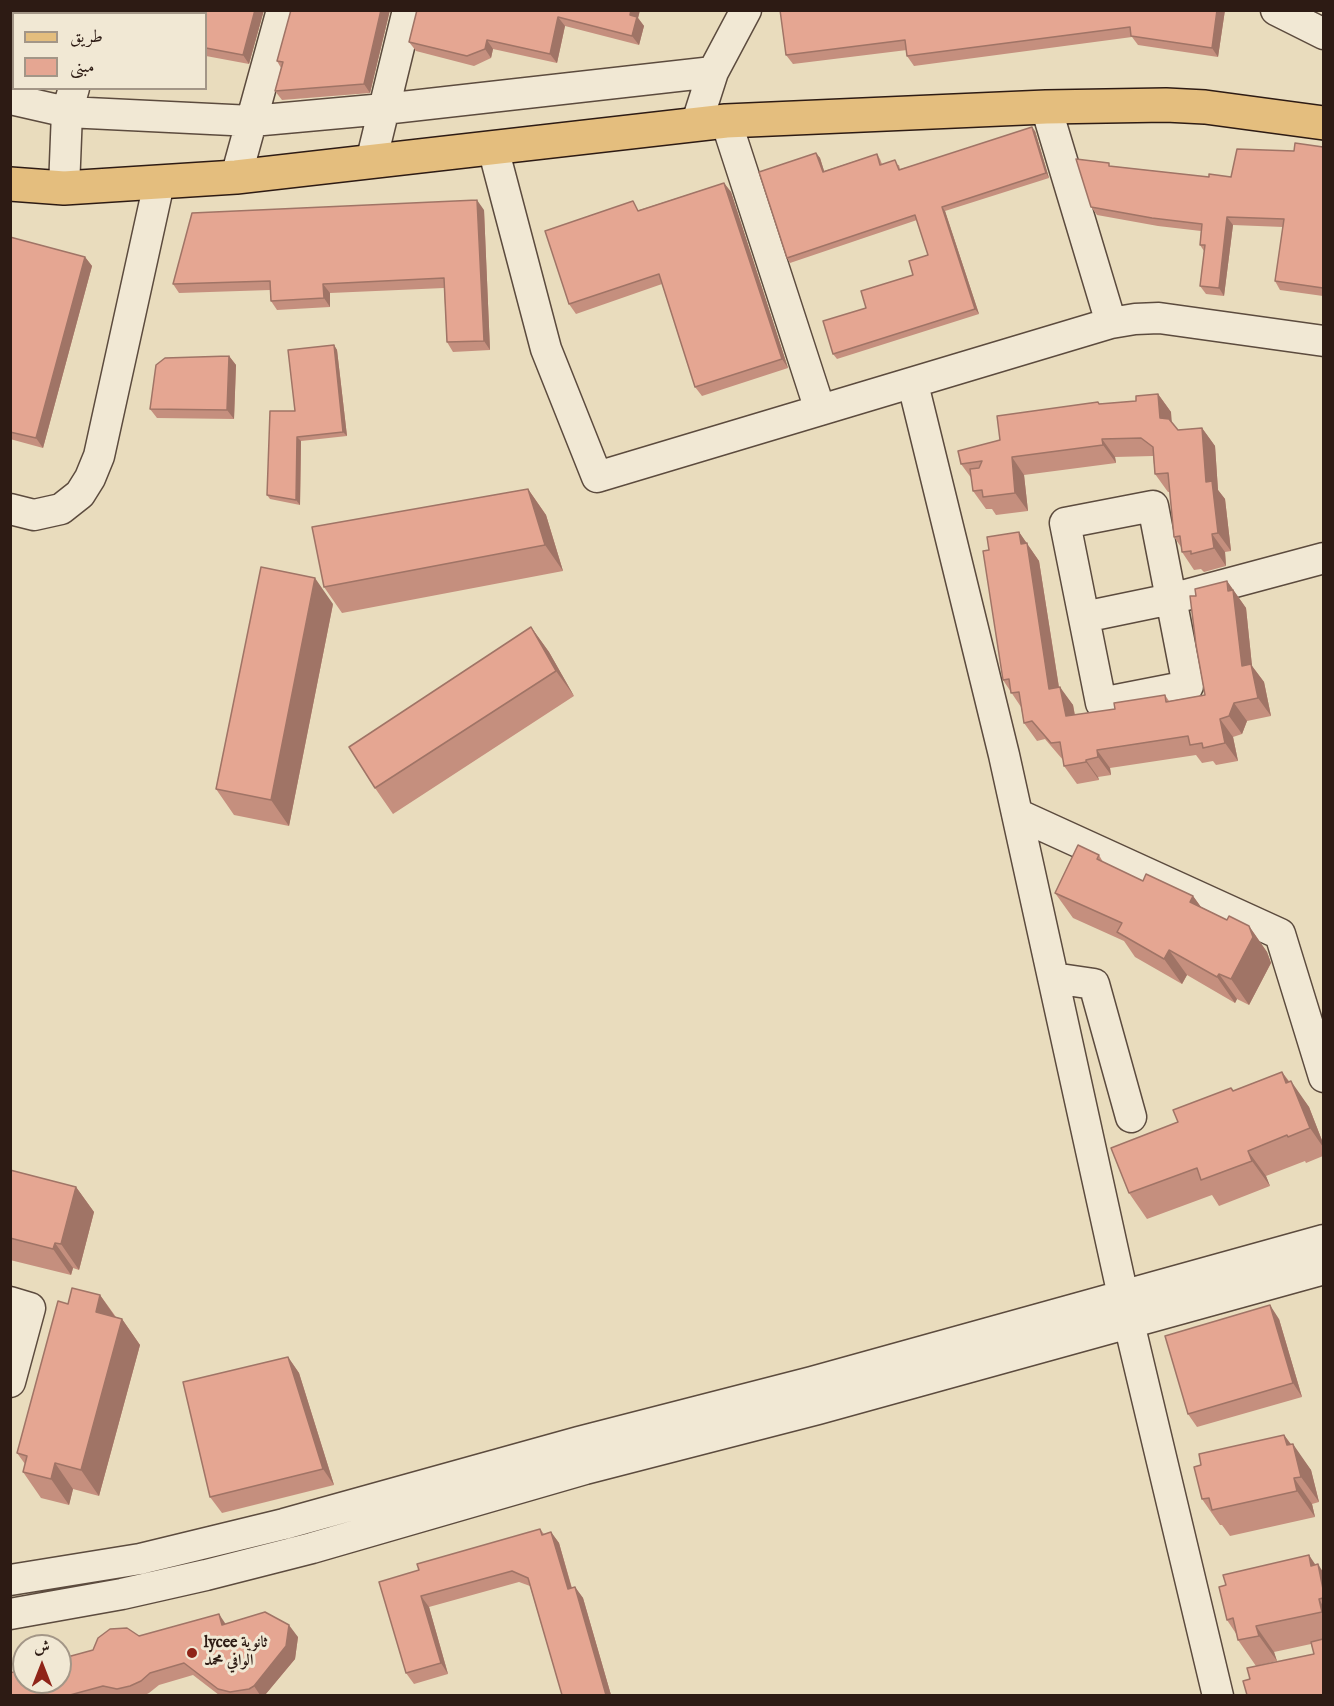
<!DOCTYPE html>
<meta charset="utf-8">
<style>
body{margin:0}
#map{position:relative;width:1334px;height:1706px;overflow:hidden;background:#e9dcbd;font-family:"IM FELL English",Amiri,serif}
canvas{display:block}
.frame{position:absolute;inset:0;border:12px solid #2d1b14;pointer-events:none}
.legend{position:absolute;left:12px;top:12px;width:195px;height:78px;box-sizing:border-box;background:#f1e8d4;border:2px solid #a39687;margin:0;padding:8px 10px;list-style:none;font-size:18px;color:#2d1b14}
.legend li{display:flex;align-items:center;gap:12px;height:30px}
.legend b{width:30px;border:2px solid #a39687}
.north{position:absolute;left:12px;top:1634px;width:60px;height:60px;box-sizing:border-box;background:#f1e8d4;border:2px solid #a39687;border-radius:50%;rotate:0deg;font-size:16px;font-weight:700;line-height:24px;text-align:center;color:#2d1b14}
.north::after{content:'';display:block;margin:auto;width:21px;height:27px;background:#8f2418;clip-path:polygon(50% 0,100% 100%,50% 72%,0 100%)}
</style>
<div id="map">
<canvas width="1334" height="1706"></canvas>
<div class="frame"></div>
<ul class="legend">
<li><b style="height:8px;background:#e4be7e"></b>طريق</li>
<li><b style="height:16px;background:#e5a692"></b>مبنى</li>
</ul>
<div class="north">ش</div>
</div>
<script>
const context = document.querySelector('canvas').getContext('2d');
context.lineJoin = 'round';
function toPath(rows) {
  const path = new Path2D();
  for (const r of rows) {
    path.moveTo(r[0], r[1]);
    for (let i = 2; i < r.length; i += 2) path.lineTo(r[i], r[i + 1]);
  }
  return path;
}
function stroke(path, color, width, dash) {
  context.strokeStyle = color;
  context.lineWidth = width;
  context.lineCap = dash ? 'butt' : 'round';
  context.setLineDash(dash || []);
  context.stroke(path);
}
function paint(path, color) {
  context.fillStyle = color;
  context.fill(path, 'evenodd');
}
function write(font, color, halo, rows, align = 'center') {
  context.font = font + ' "IM FELL English",Amiri,serif';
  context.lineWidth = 6;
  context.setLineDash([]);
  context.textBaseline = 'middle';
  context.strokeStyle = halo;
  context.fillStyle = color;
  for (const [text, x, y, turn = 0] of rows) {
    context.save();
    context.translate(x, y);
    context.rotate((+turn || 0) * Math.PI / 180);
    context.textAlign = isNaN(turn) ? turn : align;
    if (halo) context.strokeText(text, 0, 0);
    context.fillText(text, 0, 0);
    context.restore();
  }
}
const minor = toPath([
 [1276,10,1324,34],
 [95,14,96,10],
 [10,99,67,112,252,121,384,109,713,72],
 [1046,107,1111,323],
 [726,121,820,410],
 [696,125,713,72,746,10],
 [493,148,546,349,597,477,1111,323,1135,319,1159,318,1324,341],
 [371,162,408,10],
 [236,177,282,10],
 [64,188,67,112,74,88],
 [913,384,1004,755,1129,1323,1218,1696],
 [1153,506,1188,686,1101,703,1065,523,1153,506],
 [10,509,34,515,61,509,80,494,90,478,99,456,159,183],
 [1084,617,1171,599,1324,558],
 [1017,814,1280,934,1324,1077],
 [1053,978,1094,984,1131,1117],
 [10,1302,30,1308,10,1382],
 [10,1580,140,1559,284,1524,579,1442,812,1382,1324,1240],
 [10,1614,122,1594,206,1575,312,1548,585,1469,818,1409,1324,1269]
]);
const major = toPath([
 [10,184,64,188,236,177,726,121,1046,107,1166,105,1205,107,1324,123]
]);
stroke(minor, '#5c4b3e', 33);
stroke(major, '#2d1b14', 36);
stroke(minor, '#f1e8d4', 30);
stroke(major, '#e4be7e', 33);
paint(toPath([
 [10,10,79,10,79,14,14,14,14,49,12,49,10,53],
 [264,10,249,64,206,56,206,14],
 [291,10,390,10,370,93,282,100,275,91,281,68,277,61],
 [417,10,640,10,638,18,644,26,639,45,565,26,557,63,493,49,491,58,474,66,416,51,409,42],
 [780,10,1225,10,1218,57,1138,45,1132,37,914,66,907,56,907,50,793,64,786,55],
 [1035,131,1049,178,945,211,979,314,837,359,833,354,866,308,913,275,928,255,917,220,790,263,787,258,816,153,820,158,824,171,877,154,880,159,882,164,899,165,900,169],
 [1323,147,1323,296,1280,290,1275,281,1283,227,1233,225,1224,296,1206,294,1200,286,1204,251,1200,245,1201,231,1158,226,1097,215,1091,207,1111,166,1209,177,1231,177,1294,151],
 [724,183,731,192,788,368,702,396,695,387,662,284,576,314,569,304,639,210],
 [484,210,490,350,453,352,447,342,444,288,330,293,330,307,277,310,271,301,270,290,179,293,173,284],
 [10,237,85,257,92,266,43,448,10,439],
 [334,345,337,350,347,436,301,441,300,505,270,499,267,495,295,411],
 [229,356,236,365,234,419,157,418,150,409],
 [1158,394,1171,412,1171,422,1178,430,1202,428,1215,446,1218,490,1225,499,1231,551,1225,552,1226,566,1204,572,1201,569,1194,570,1182,552,1181,547,1174,537,1170,492,1168,492,1155,474,1153,456,1115,457,1116,463,1024,475,1028,511,996,515,992,509,986,509,973,491,972,479,961,464,1000,440,1098,402,1099,404,1136,401],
 [528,489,546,515,563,571,342,613,324,587],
 [1019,532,1039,561,1059,687,1073,705,1075,715,1115,709,1165,695,1169,701,1205,695,1196,596,1227,581,1246,608,1252,666,1264,682,1271,716,1247,721,1242,734,1233,737,1238,761,1216,765,1213,761,1202,763,1196,755,1110,768,1111,775,1098,777,1099,780,1077,784,1064,766,1063,760,1045,739,1037,741,1024,723,1021,707,1003,680,989,550],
 [333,604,289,826,234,815,216,789],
 [531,627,549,652,574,696,393,814,375,788],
 [1099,855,1103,862,1143,881,1193,896,1201,907,1227,920,1249,926,1267,952,1271,963,1249,1005,1237,999,1235,1003,1187,975,1182,984,1135,957,1124,941,1073,918,1055,893],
 [1282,1072,1309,1107,1323,1143,1323,1156,1306,1163,1305,1161,1266,1176,1270,1186,1219,1206,1212,1195,1147,1219,1129,1193,1178,1122,1233,1091],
 [10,1170,76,1187,94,1212,79,1270,73,1268,71,1275,10,1260],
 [100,1295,116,1317,122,1319,140,1345,99,1496,73,1489,69,1505,41,1498,23,1472,25,1464,17,1453,68,1304],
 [1279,1319,1302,1397,1197,1427,1188,1414],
 [288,1357,299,1373,334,1485,222,1513,210,1497],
 [1284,1435,1311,1470,1319,1502,1312,1504,1315,1517,1230,1536,1222,1525,1220,1525,1202,1499,1201,1465],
 [540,1529,544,1534,551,1532,559,1543,572,1588,575,1587,583,1598,611,1695,562,1695,530,1586,519,1582,429,1607,448,1674,414,1684,406,1673,419,1570],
 [1316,1565,1323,1572,1323,1695,1250,1679,1314,1654,1311,1644,1274,1652,1277,1661,1256,1666,1238,1640,1237,1635,1227,1620],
 [226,1624,298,1637,295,1659,265,1695,219,1695,193,1675,159,1685,149,1693,145,1695,10,1695,139,1636]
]), '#c58f7e');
paint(toPath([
 [72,10,79,10,79,14,75,14],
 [255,10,264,10,249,64,243,55],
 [381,10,390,10,370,93,364,84],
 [631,10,640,10,638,18,644,26,639,45,632,36,630,15],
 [1217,10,1225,10,1218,57,1212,48],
 [558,17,565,26,557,63,550,54],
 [487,40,493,49,491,58,485,49],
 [1032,127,1035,131,1049,178,1046,173],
 [816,153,820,158,826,177,823,172],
 [724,183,731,192,788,368,782,359],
 [477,200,484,210,490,350,484,341],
 [942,207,945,211,979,314,975,309],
 [1227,217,1233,225,1224,296,1219,288],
 [85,257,92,266,43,448,36,438],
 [323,284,330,293,330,307,324,298],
 [334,345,337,350,347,436,343,432],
 [229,356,236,365,234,419,227,410],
 [1158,394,1171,412,1173,436,1160,418],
 [1202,428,1215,446,1218,490,1225,499,1231,551,1218,533,1206,482],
 [297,437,301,441,300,505,296,500],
 [1102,439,1115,457,1116,463,1103,445],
 [1012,457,1024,475,1028,511,1015,493],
 [528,489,546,515,563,571,545,545],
 [1019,532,1039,561,1062,707,1049,689],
 [1212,534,1225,552,1226,566,1214,548],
 [315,578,333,604,289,826,271,800],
 [1227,581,1246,608,1252,666,1264,682,1271,716,1258,698,1242,666],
 [531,627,549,652,574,696,556,671],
 [1060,687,1073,705,1078,734,1066,716],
 [1234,703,1247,721,1242,734,1229,716],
 [1220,719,1233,737,1238,761,1225,743],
 [1097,750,1110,768,1111,775,1098,757],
 [1086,760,1098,777,1099,780,1086,762],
 [1193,896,1211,921,1190,902],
 [1249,926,1267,952,1271,963,1249,1005,1231,979],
 [1169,950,1187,975,1182,984,1164,959],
 [1219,974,1237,999,1235,1003,1217,977],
 [1282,1072,1295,1091,1291,1081,1309,1107,1323,1143,1323,1147,1310,1128,1286,1083],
 [1248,1151,1266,1176,1270,1186,1252,1161],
 [76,1187,94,1212,79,1270,61,1244],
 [55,1243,73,1268,71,1275,53,1249],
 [100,1295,118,1321,96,1312],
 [1270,1305,1279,1319,1302,1397,1293,1383],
 [122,1319,140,1345,99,1496,81,1470],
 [288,1357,299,1373,334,1485,323,1469],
 [1284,1435,1295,1450,1293,1444,1311,1470,1319,1502,1301,1477,1287,1445],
 [55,1463,73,1489,69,1505,51,1479],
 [1294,1478,1312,1504,1315,1517,1297,1491],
 [551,1532,559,1543,575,1600,568,1589],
 [1309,1555,1319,1570,1318,1564,1323,1572,1323,1589,1311,1566],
 [575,1587,583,1598,611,1695,606,1695],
 [421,1596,429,1607,448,1674,441,1663],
 [1319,1599,1323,1606,1323,1614,1322,1612],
 [219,1614,227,1626,222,1625],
 [289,1625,298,1637,295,1659,265,1695,260,1695,254,1686],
 [1256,1626,1274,1652,1277,1661,1259,1636]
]), '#a07466');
const building = toPath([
 [10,10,73,10,75,14,14,14,14,42,10,41,10,10],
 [123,10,255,10,243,55,206,48,206,14,122,14,123,10],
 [291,10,381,10,364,84,275,91,283,62,277,61,291,10],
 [417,10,631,10,630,15,637,17,632,36,558,17,550,54,487,40,485,49,467,56,409,42,417,10],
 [780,10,1217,10,1212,48,1131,36,1130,27,907,56,905,40,786,55,780,10],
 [1032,127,1046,173,942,207,975,309,833,354,823,321,866,308,861,291,913,275,909,261,928,255,915,215,787,258,759,172,816,153,823,172,877,154,880,165,895,160,899,170,1032,127],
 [1295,143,1323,147,1323,288,1275,281,1284,219,1227,217,1219,288,1200,286,1205,245,1200,245,1202,224,1152,218,1091,207,1076,159,1109,163,1109,166,1209,177,1209,174,1231,177,1237,149,1294,151,1295,143],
 [724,183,782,359,695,387,659,274,569,304,545,231,633,201,638,211,724,183],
 [477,200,484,341,447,342,444,278,323,284,324,298,271,301,270,281,173,284,192,213,477,200],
 [10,237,85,257,36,438,10,432,10,237],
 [334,345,343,432,297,437,296,500,267,495,270,411,295,411,288,350,334,345],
 [229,356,227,410,150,409,156,365,165,358,229,356],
 [1158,394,1160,418,1169,419,1178,430,1202,428,1206,482,1212,481,1218,533,1212,534,1214,548,1191,554,1191,551,1182,552,1180,536,1174,537,1168,473,1155,474,1153,447,1141,438,1102,439,1103,445,1012,457,1015,493,983,497,982,490,973,491,970,469,979,468,982,461,961,464,958,451,1000,440,997,416,1098,402,1099,404,1136,401,1136,396,1158,394],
 [528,489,545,545,324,587,312,527,528,489],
 [1019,532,1021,544,1027,543,1049,689,1060,687,1066,716,1115,709,1114,703,1146,698,1165,695,1166,702,1205,695,1196,645,1190,596,1196,596,1195,589,1227,581,1228,591,1233,590,1242,666,1251,664,1258,698,1234,703,1229,716,1220,719,1225,743,1203,748,1202,743,1190,745,1188,736,1097,750,1098,757,1086,760,1086,762,1064,766,1060,742,1051,743,1032,721,1024,723,1019,692,1011,693,1009,679,1003,680,983,551,989,550,987,537,1019,532],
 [261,567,315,578,271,800,216,789,261,567],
 [531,627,556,671,375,788,349,747,531,627],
 [1078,845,1099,855,1097,859,1143,881,1146,874,1193,896,1190,902,1227,920,1229,916,1249,926,1253,937,1231,979,1219,974,1217,977,1169,950,1164,959,1117,932,1122,923,1055,893,1078,845],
 [1282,1072,1286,1083,1291,1081,1310,1128,1288,1137,1287,1135,1248,1151,1252,1161,1201,1180,1197,1168,1129,1193,1111,1148,1178,1122,1173,1110,1231,1088,1233,1091,1282,1072],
 [10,1170,76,1187,61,1244,55,1243,53,1249,10,1238,10,1170],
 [72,1288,100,1295,96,1312,122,1319,81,1470,55,1463,51,1479,23,1472,27,1456,17,1453,58,1301,68,1304,72,1288],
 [1270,1305,1293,1383,1188,1414,1165,1336,1270,1305],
 [288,1357,323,1469,210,1497,183,1382,288,1357],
 [1284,1435,1287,1445,1293,1444,1301,1477,1294,1478,1297,1491,1212,1510,1209,1498,1202,1499,1194,1467,1201,1465,1199,1454,1284,1435],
 [540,1529,542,1535,551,1532,568,1589,575,1587,606,1695,562,1695,528,1578,512,1571,421,1596,441,1663,406,1673,379,1582,419,1570,417,1564,540,1529],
 [1309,1555,1311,1566,1318,1564,1323,1589,1323,1598,1319,1599,1322,1612,1256,1626,1259,1636,1238,1640,1233,1618,1227,1620,1219,1587,1226,1585,1223,1575,1309,1555],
 [265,1612,289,1625,286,1646,254,1686,249,1689,230,1692,218,1689,184,1663,150,1673,141,1681,130,1686,117,1689,103,1686,70,1695,10,1695,10,1673,24,1669,24,1682,60,1682,60,1659,93,1650,98,1638,110,1629,127,1628,139,1636,219,1614,222,1625,265,1612],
 [1323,1639,1323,1695,1247,1695,1243,1681,1250,1679,1247,1668,1314,1654,1311,1642,1323,1639]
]);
paint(building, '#e5a692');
stroke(building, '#a07466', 1.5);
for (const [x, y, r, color] of [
 [192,1653,6,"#8f2418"]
]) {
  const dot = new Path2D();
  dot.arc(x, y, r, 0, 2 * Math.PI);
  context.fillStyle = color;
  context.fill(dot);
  stroke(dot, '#f1e8d4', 2);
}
write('bold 16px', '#2d1b14', '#f1e8d4', [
 ["lycee ثانوية",204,1644],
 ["الوافي محمد",204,1662]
], 'left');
</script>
